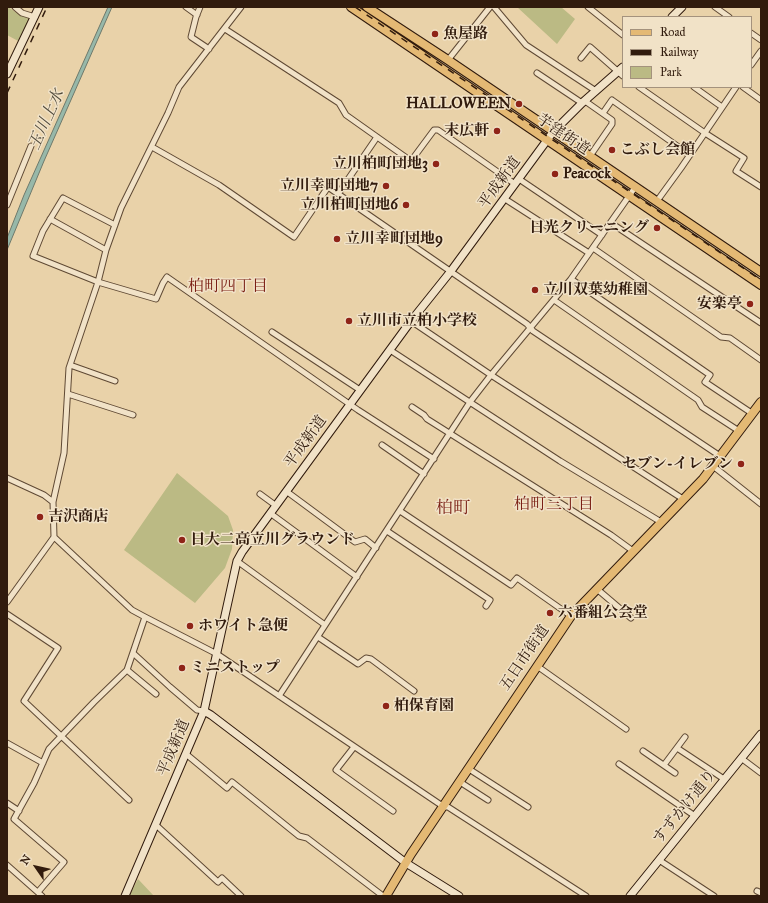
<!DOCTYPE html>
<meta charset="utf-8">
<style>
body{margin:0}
#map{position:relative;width:768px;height:903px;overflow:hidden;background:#e9d2a9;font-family:"IM FELL Great Primer",serif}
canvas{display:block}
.frame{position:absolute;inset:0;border:8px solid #311b0d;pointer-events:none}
.legend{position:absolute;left:622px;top:16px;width:130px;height:72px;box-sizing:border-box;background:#f1e2c7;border:1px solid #a4927d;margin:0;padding:5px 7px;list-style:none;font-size:12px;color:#311b0d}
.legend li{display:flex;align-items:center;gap:8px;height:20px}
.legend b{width:20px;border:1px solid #a4927d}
.north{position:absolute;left:16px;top:847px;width:40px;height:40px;-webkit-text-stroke:3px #f1e2c7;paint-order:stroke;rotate:304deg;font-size:11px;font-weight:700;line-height:16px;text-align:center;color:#311b0d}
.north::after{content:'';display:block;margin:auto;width:14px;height:18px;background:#311b0d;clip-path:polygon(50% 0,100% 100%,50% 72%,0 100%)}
</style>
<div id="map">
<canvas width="768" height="903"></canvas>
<div class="frame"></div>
<ul class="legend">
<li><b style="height:5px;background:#e4b974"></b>Road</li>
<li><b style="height:5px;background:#311b0d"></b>Railway</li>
<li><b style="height:11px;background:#bbba84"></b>Park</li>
</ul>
<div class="north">N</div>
</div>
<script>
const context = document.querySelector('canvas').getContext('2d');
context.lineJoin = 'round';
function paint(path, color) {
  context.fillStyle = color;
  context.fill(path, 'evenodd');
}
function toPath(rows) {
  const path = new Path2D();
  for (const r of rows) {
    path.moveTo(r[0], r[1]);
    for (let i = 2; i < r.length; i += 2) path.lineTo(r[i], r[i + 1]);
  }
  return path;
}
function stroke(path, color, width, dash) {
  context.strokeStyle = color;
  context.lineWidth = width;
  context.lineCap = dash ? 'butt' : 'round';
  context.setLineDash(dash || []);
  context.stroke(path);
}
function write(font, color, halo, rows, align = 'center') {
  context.font = font + ' "IM FELL Great Primer","Noto Serif JP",serif';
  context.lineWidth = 3;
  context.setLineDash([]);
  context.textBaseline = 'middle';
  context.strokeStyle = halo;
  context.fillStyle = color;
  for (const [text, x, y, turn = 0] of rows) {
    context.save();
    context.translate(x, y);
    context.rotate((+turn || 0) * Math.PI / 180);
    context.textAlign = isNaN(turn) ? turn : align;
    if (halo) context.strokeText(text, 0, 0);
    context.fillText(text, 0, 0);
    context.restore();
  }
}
paint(toPath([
 [8,7,20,15,31,19,20,42,7,35],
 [517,7,561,7,575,19,557,44],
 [177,473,228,516,233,530,232,549,225,568,195,603,124,550],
 [138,879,154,896,129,896]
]), '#bbba84');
const water = toPath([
 [108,7,112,7,44,161,7,250,7,238,24,195,108,7]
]);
paint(water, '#97b8a9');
stroke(water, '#6e796b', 1);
const street = toPath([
 [15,7,22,13,35,17],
 [186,7,197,15],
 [200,7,196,17,191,37,209,49],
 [494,7,526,45,596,91],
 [588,7,623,35],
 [715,7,729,17],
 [225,29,339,103,346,115,411,161,434,130,438,130,515,184],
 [751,33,761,40],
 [581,58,590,47,623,76],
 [448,60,490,7],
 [751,65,761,51],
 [537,73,582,103],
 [639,87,705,133,744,158,736,171,761,187],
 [694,87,722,107],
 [743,87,761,100],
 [585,101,612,120,612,124,590,156],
 [603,113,612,100,690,155],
 [152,147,219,185,294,237,328,187,527,324,533,331,720,456],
 [519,179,602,235],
 [338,194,377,137],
 [505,199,589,253],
 [657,201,681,168,736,87],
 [7,205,31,146],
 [50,219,106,250],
 [611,223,761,323],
 [115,225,63,198,43,231,33,256,98,282,156,299,163,283,167,277,358,410,434,459],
 [593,248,721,337,730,338,761,360],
 [571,279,710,375,705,382,753,414],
 [554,300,698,400,702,407,739,431],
 [411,321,491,375,683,499],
 [272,332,360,390],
 [390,350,560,461,661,522],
 [70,365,115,381],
 [68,394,133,415],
 [412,407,424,415,427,419,611,535,633,551],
 [382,445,424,474],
 [713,466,761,504],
 [7,478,44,495,53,502],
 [286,491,355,542,365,539,376,548],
 [260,494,275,505],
 [400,511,511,585,517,578,571,616],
 [270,513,357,577],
 [387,531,490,600,486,606],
 [54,537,132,610,145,617,217,654,444,807,448,807,586,896],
 [237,561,325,625],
 [597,589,631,618],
 [7,602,54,537,53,502,64,453,69,368,98,282,106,250,121,208,168,113,179,87,241,7],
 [7,614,58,648,24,701,129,800],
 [318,637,358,664,366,658,371,659,414,691],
 [133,653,170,687,197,710,204,711],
 [537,666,626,729],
 [127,670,156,694],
 [279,696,470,402,491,375,571,279,636,186],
 [7,743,43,763],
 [354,747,336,770,393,811],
 [677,748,724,779],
 [643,751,675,773],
 [186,754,227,788,232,782,299,836,307,838,383,896],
 [741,758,761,773],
 [619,764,695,816],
 [664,765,685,737],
 [469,769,528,807],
 [460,782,488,800],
 [7,803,19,811],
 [156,825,218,882,222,878,241,896],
 [659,860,714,896],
 [7,865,42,896],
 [757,891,761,893],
 [38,892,64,862,14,819,34,783,49,749,94,702,127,670,145,617]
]);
const secondary = toPath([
 [672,17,682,7],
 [7,74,39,7],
 [204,711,211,715,406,863,459,896],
 [125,896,204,711,237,561,242,552,411,321,451,271,553,132,582,103,623,67],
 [630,896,761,734]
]);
const primary = toPath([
 [351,7,761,285],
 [367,7,448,60,761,272],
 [386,896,411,854,571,616,703,479,761,402]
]);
stroke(street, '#5f4934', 7);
stroke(secondary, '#311b0d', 9);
stroke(primary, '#311b0d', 10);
stroke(street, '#f1e2c7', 5);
stroke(secondary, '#f1e2c7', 7);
stroke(primary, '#e4b974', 8);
stroke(toPath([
 [355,7,761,280],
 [7,93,47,7]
]), '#311b0d', 1.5, [7, 7]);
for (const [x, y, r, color] of [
 [435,34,4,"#8f2418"],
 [519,104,4,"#8f2418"],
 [497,131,4,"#8f2418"],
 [612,150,4,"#8f2418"],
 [436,164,4,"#8f2418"],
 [555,174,4,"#8f2418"],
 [386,186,4,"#8f2418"],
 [406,205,4,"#8f2418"],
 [657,228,4,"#8f2418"],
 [337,239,4,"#8f2418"],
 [535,290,4,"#8f2418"],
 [750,304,4,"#8f2418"],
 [349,321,4,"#8f2418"],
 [741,464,4,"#8f2418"],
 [40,517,4,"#8f2418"],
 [182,540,4,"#8f2418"],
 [550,613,4,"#8f2418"],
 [190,626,4,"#8f2418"],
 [182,668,4,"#8f2418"],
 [386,706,4,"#8f2418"]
]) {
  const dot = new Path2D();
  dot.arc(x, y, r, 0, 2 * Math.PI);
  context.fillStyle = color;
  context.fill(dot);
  stroke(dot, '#f1e2c7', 1.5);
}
write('bold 15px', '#311b0d', '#f1e2c7', [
 ["魚屋路",443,34],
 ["HALLOWEEN",511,104,"right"],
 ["末広軒",489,131,"right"],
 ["こぶし会館",620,150],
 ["立川柏町団地3",428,164,"right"],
 ["Peacock",563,174],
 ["立川幸町団地7",378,186,"right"],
 ["立川柏町団地6",398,205,"right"],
 ["日光クリーニング",649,228,"right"],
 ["立川幸町団地9",345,239],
 ["立川双葉幼稚園",543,290],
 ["安楽亭",742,304,"right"],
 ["立川市立柏小学校",357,321],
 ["セブン-イレブン",733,464,"right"],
 ["吉沢商店",48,517],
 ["日大二高立川グラウンド",190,540],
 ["六番組公会堂",558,613],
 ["ホワイト急便",198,626],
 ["ミニストップ",190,668],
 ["柏保育園",394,706]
], 'left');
write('15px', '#311b0d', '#f1e2c7', [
 ["芋窪街道",563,135,34],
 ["平成新道",500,183,-54],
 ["平成新道",306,442,-54],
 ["五日市街道",525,658,-56],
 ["平成新道",174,748,-67],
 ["すずかけ通り",685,807,-51]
]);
write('italic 16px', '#504a3c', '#f1e2c7', [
 ["玉川上水",47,120,-66]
]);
write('16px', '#7a1f14', '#f1e2c7', [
 ["柏町四丁目",228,287],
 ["柏町三丁目",554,505]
]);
write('17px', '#7a1f14', '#f1e2c7', [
 ["柏町",453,509]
]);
</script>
